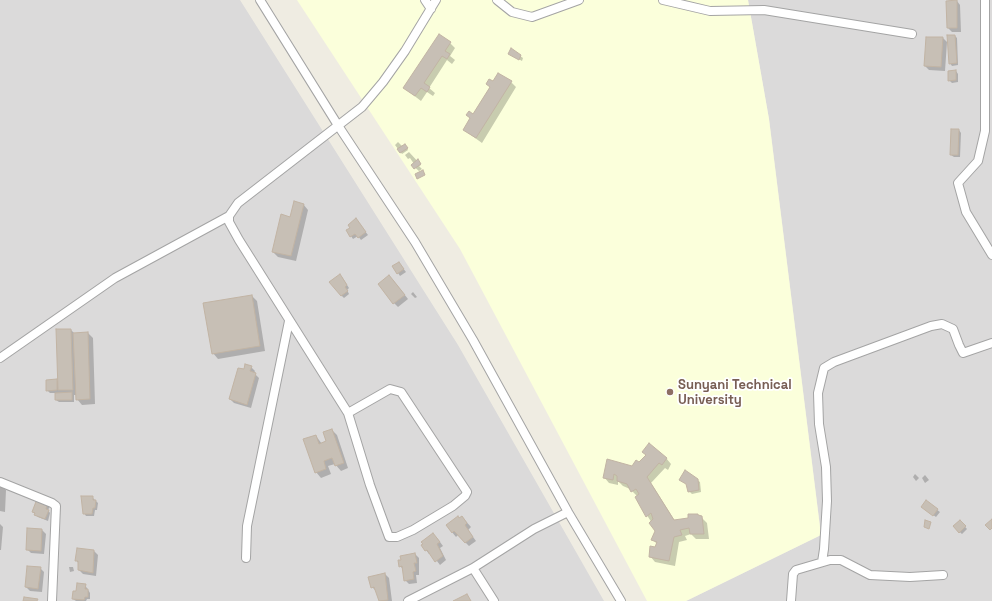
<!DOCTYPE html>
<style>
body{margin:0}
canvas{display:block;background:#efece2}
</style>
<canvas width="992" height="601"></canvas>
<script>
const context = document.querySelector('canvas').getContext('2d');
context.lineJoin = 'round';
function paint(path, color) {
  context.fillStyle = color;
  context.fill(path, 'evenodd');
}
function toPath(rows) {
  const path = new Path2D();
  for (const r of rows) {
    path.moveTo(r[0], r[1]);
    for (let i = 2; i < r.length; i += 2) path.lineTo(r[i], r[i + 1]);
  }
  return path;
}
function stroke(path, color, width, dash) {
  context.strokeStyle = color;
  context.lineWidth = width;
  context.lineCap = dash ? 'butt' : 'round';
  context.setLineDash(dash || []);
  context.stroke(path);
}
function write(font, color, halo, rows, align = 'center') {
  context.font = font + ' "Space Grotesk",sans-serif';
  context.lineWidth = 3.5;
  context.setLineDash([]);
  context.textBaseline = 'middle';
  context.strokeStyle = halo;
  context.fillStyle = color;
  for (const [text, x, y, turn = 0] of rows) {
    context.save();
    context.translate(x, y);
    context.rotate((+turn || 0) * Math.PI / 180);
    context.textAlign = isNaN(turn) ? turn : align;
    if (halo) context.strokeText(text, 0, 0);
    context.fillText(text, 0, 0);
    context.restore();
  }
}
paint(toPath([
 [0,0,240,0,458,345,604,601,0,601],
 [748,0,992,0,992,601,686,601,821,535,769,119]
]), '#dbdada');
paint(toPath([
 [297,0,748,0,769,119,821,535,686,601,647,601,460,249]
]), '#fbffdb');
paint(toPath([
 [957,1,960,5,961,32,952,32,948,28],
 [955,36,957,38,958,65,952,66,950,63],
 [943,38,947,42,945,71,929,70,925,66],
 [450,43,455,48,450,56,455,60,452,64,447,60,429,88,435,93,433,96,427,92,421,101,404,88],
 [511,50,523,58,522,61,510,54],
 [956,71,958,74,958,82,952,83,949,80],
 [511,82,516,87,482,143,464,130,471,119,467,115,473,115,493,83],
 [959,130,961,133,960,157,954,157,951,155],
 [398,142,402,146,406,146,408,150,402,154,395,145],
 [409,152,421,165,419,166,422,169,419,171,412,165,414,164,410,158,408,159,405,155],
 [303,204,308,210,296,261,278,257,273,252,291,218],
 [358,222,368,235,361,240,358,236,353,239,351,236],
 [399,263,406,272,400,276,398,273],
 [342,277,349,288,347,290,349,294,344,298,341,295],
 [393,280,408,299,398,307,394,303],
 [413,292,417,297,415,298,411,294],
 [252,296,257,301,265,351,218,359,213,353],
 [71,330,75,334,88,333,93,338,95,404,82,405,77,399,77,395,74,395,74,402,59,402,56,400,56,393,50,393,47,390,57,380,59,383],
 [251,367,255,371,254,373,259,378,251,408,234,403,230,399,245,370],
 [332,430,337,435,348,468,341,471,335,464,328,466,331,474,321,478,316,472,316,436,322,444,328,442],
 [666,458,671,464,668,470,665,468,651,483,675,521,701,517,707,523,709,539,696,539,691,534,685,536,687,540,679,542,675,566,655,562,650,556,657,544,653,540,657,531,636,498,638,497,630,489,623,486,618,481,618,485,609,483,604,477,639,464],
 [915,474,919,478,916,481,913,477],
 [925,475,929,480,925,483,922,478],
 [697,480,700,482,701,492,692,494,689,491],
 [0,486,6,490,5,512,0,511],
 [92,497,98,503,97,510,95,510,94,516,86,516,84,513],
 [37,500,50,506,48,510,50,513,48,521,38,517,33,512],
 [926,502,940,512,936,517,925,509],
 [462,517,471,527,468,530,476,541,469,546,458,535,456,537,447,526],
 [960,521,967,529,962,534,954,527],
 [0,524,3,527,1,550,0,550],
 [42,530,46,534,44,554,31,553,27,549],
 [437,538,443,546,440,548,446,560,440,565,431,553,429,554,426,550],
 [94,551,98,555,96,576,83,574,79,570,79,564,76,560],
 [415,554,419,558,419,575,416,575,417,583,409,584,405,580,403,569,400,566],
 [69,567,73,567,74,571,70,572],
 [40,568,44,572,42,592,30,591,26,587],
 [385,574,389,578,392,601,380,601,376,591,372,587],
 [85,585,90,593,90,599,87,599,86,601,76,601,73,599,77,592]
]), '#0003');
const building = toPath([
 [957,0,957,28,947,28,946,1,957,0],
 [439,34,451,42,445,51,450,54,447,59,442,56,424,83,430,87,427,92,421,88,415,96,403,88,439,34],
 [947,35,955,35,957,63,949,64,947,35],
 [926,37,943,37,941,67,924,66,926,37],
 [511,48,521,55,519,60,508,54,511,48],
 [956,70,956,80,948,81,948,71,956,70],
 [498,73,512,81,476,138,463,130,470,118,466,115,469,111,473,114,490,87,486,84,489,79,493,81,498,73],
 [951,129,959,129,958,155,950,155,951,129],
 [405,144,408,148,400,153,397,149,405,144],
 [418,159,421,164,414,169,411,165,418,159],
 [423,170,425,175,417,179,415,174,423,170],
 [294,201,304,204,291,256,272,252,281,214,290,217,294,201],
 [356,218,366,232,358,238,355,234,350,237,346,230,350,228,348,225,356,218],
 [399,262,404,269,397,274,392,266,399,262],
 [340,274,347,285,345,287,348,291,341,296,329,282,340,274],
 [389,275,405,295,393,304,378,284,389,275],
 [252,295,260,346,212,354,203,303,252,295],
 [56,329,71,329,73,390,58,390,56,329],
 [88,332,90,399,76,400,73,333,88,332],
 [245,364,252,366,250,371,256,373,247,405,229,399,238,368,244,369,245,364],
 [57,379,57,390,46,391,46,380,57,379],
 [72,392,72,400,55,400,55,393,72,392],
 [332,429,344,463,335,466,332,458,324,461,326,469,315,473,303,439,316,435,319,444,326,441,323,432,332,429],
 [649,443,667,458,662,465,659,463,647,477,674,520,688,518,688,514,698,514,698,515,702,516,704,534,690,534,689,528,680,530,682,535,674,537,669,561,649,557,650,546,655,547,657,542,651,540,655,531,649,523,653,519,651,513,646,517,635,497,639,494,636,489,631,492,627,484,617,481,617,476,614,474,613,480,603,478,607,459,632,466,636,460,639,462,646,455,642,452,649,443],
 [685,470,698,479,699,490,688,492,686,484,679,480,685,470],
 [81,496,93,496,93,500,96,500,95,508,93,508,92,514,83,514,81,496],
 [37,499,48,502,46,509,49,510,45,519,34,515,35,513,32,512,37,499],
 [926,500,938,509,933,516,921,507,926,500],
 [458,516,459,518,462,516,467,523,465,525,473,537,465,543,454,531,452,533,446,525,458,516],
 [992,519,992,528,990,530,985,525,992,519],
 [925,520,931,522,929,529,924,527,925,520],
 [960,520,966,526,959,533,953,526,960,520],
 [27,528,42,529,41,551,26,550,27,528],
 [433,533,440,542,437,544,443,556,435,562,427,550,425,551,421,545,423,544,421,542,433,533],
 [77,548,94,550,93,573,78,570,78,561,75,561,77,548],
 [415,553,417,563,414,563,416,571,413,572,414,579,404,581,402,566,399,567,398,560,401,560,400,556,415,553],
 [27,566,41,567,38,589,25,587,27,566],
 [385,573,388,600,379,601,374,587,371,588,368,577,385,573],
 [77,583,86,584,85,589,88,589,88,597,85,597,84,600,72,599,73,591,76,591,77,583],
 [467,594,471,601,453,601,467,594],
 [24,597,38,599,37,601,23,601,24,597]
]);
paint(building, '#c7bfb5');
stroke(building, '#c2b4a4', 1);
const minor = toPath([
 [260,0,339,127,415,242,473,340,568,512,621,601],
 [425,0,431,9],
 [497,0,512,12,532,17,579,0],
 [663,0,710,11,764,10,912,34],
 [985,0,985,131,978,161,958,183,966,212,992,255],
 [0,358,115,278,229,216],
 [348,413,390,389,401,392,467,492,465,496,453,506,413,530,397,537,389,537,370,485,348,413,239,240,229,222,229,216,238,203,362,107,383,82,405,51,436,0],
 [0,482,52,503,56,506,52,601],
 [246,558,247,526,289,321],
 [822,562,824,549,827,501,826,467,819,424,818,393,824,368,834,362,931,326,942,324,953,329,959,345,963,353,992,343],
 [473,568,494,601],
 [408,601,473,568,534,529,568,512],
 [791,601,793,574,796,570,830,560,841,560,870,575,910,577,943,575]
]);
stroke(minor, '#a4a4a4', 10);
stroke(minor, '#fff', 8);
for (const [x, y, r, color] of [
 [670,392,4,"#8d6e63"]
]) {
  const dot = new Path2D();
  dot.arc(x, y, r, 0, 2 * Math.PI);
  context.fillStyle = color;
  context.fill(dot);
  stroke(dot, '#fff', 1.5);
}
write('bold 13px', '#785e54', '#fff', [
 ["Sunyani Technical",678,385],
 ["University",678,400]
], 'left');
</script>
